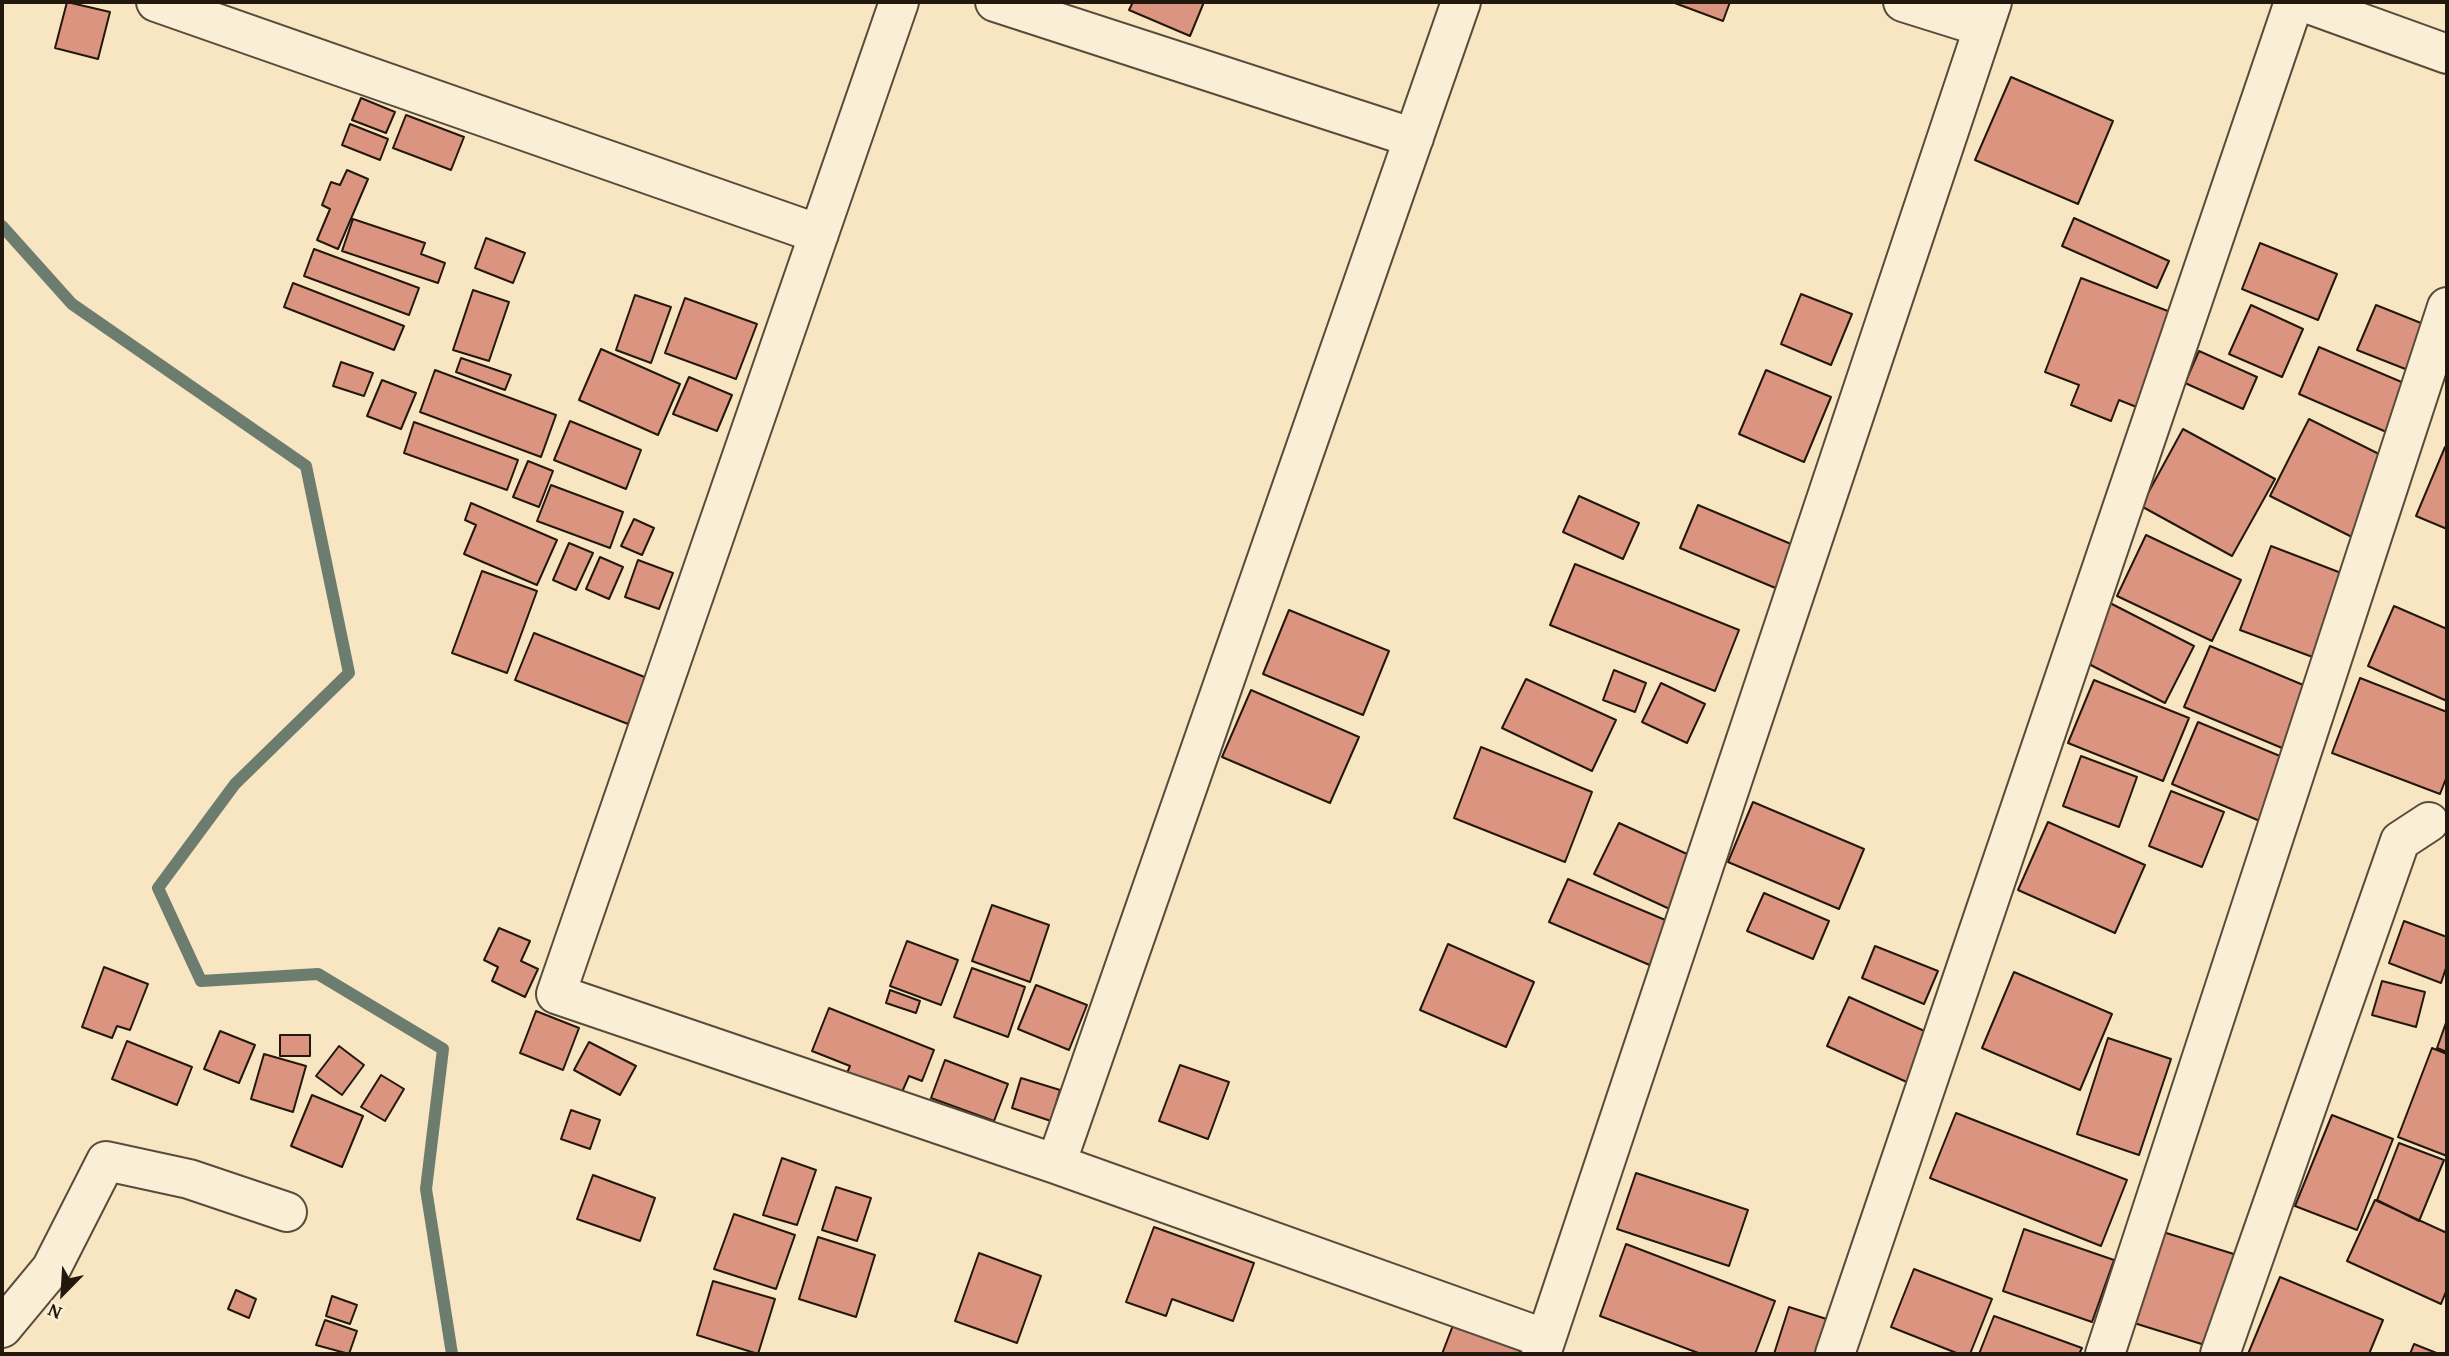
<!DOCTYPE html>
<style>
body{margin:0}
#map{position:relative;width:2449px;height:1356px;overflow:hidden;background:#f8e5c1;font-family:"Gentium Book Plus",serif}
canvas{display:block}
.frame{position:absolute;inset:0;border:4px solid #22180d;pointer-events:none}
.north{position:absolute;left:28px;top:1258px;width:70px;height:70px;-webkit-text-stroke:5px #faeed7;paint-order:stroke;rotate:204deg;font-size:19px;font-weight:700;line-height:28px;text-align:center;color:#22180d}
.north::after{content:'';display:block;margin:auto;width:24px;height:32px;background:#22180d;clip-path:polygon(50% 0,100% 100%,50% 72%,0 100%)}
</style>
<div id="map">
<canvas width="2449" height="1356"></canvas>
<div class="frame"></div>
<div class="north">N</div>
</div>
<script>
const context = document.querySelector('canvas').getContext('2d');
context.lineJoin = 'round';
function toPath(rows) {
  const path = new Path2D();
  for (const r of rows) {
    path.moveTo(r[0], r[1]);
    for (let i = 2; i < r.length; i += 2) path.lineTo(r[i], r[i + 1]);
  }
  return path;
}
function stroke(path, color, width, dash) {
  context.strokeStyle = color;
  context.lineWidth = width;
  context.lineCap = dash ? 'butt' : 'round';
  context.setLineDash(dash || []);
  context.stroke(path);
}
function paint(path, color) {
  context.fillStyle = color;
  context.fill(path, 'evenodd');
}
stroke(toPath([
 [2,226,72,304,306,466,349,673,235,784,158,888,201,981,318,974,443,1049,426,1189,452,1354]
]), '#6c7c6e', 12);
const building = toPath([
 [67,2,110,12,98,59,55,48,67,2],
 [1133,2,1204,2,1190,36,1129,10,1133,2],
 [1672,2,1730,2,1723,21,1672,2],
 [2011,77,2113,121,2078,204,1975,160,2011,77],
 [361,98,395,112,386,133,352,120,361,98],
 [406,115,464,137,451,170,393,148,406,115],
 [350,124,388,139,380,160,342,145,350,124],
 [347,170,368,179,338,249,317,240,330,209,322,205,331,182,340,185,347,170],
 [2074,218,2169,261,2157,288,2062,246,2074,218],
 [353,219,425,243,421,254,445,263,438,283,342,251,353,219],
 [486,238,525,253,513,283,475,268,486,238],
 [2260,243,2337,274,2318,320,2242,289,2260,243],
 [314,249,419,288,409,315,304,276,314,249],
 [2081,278,2181,316,2144,410,2119,400,2111,421,2071,405,2079,385,2045,372,2081,278],
 [293,283,404,326,394,350,284,307,293,283],
 [473,290,509,302,489,361,453,350,473,290],
 [1801,294,1852,314,1831,365,1781,344,1801,294],
 [635,295,671,307,651,363,616,350,635,295],
 [685,298,757,324,736,379,665,353,685,298],
 [2251,305,2303,329,2282,377,2229,354,2251,305],
 [2376,305,2431,327,2413,372,2357,350,2376,305],
 [2319,347,2411,386,2391,434,2299,394,2319,347],
 [601,349,680,384,658,435,579,400,601,349],
 [2199,351,2257,377,2243,409,2185,383,2199,351],
 [461,358,511,375,505,390,456,372,461,358],
 [341,362,373,373,364,396,333,386,341,362],
 [435,370,556,415,541,457,420,412,435,370],
 [1766,370,1831,397,1804,462,1739,434,1766,370],
 [689,377,732,395,717,431,673,414,689,377],
 [382,380,416,393,401,429,367,416,382,380],
 [2309,419,2393,461,2354,538,2270,496,2309,419],
 [570,421,641,450,626,489,554,460,570,421],
 [414,422,518,460,507,490,404,453,414,422],
 [2183,429,2275,479,2232,556,2141,506,2183,429],
 [2445,447,2447,448,2447,529,2416,516,2445,447],
 [528,461,553,471,539,507,513,497,528,461],
 [551,485,623,512,610,548,537,521,551,485],
 [1579,496,1639,523,1623,559,1563,532,1579,496],
 [471,503,557,540,537,585,464,554,476,525,465,520,471,503],
 [1698,505,1803,549,1785,592,1680,548,1698,505],
 [634,519,654,528,642,555,621,546,634,519],
 [2146,535,2241,580,2212,641,2117,596,2146,535],
 [569,543,593,553,576,590,553,580,569,543],
 [2271,546,2349,576,2318,659,2240,630,2271,546],
 [600,557,623,567,609,599,586,589,600,557],
 [638,560,673,573,659,609,625,597,638,560],
 [1575,564,1739,630,1715,691,1550,625,1575,564],
 [482,571,537,591,507,673,452,653,482,571],
 [2108,602,2194,646,2165,703,2079,659,2108,602],
 [2394,606,2447,629,2447,701,2368,666,2394,606],
 [1289,610,1389,651,1363,715,1263,674,1289,610],
 [534,633,647,678,628,724,515,680,534,633],
 [2210,646,2320,692,2294,753,2184,707,2210,646],
 [1614,670,1646,683,1635,712,1603,700,1614,670],
 [2360,678,2447,712,2447,776,2440,794,2332,753,2360,678],
 [1526,679,1616,720,1592,771,1502,728,1526,679],
 [2094,680,2189,718,2163,781,2068,743,2094,680],
 [1661,683,1705,704,1687,743,1642,722,1661,683],
 [1251,690,1359,737,1330,803,1222,757,1251,690],
 [2198,722,2292,761,2267,824,2172,784,2198,722],
 [1481,747,1592,792,1565,862,1454,818,1481,747],
 [2081,756,2137,777,2119,827,2063,806,2081,756],
 [2171,791,2224,812,2202,867,2149,846,2171,791],
 [1753,802,1864,849,1839,909,1728,862,1753,802],
 [2048,822,2145,865,2115,933,2018,890,2048,822],
 [1619,823,1698,859,1674,911,1594,874,1619,823],
 [1568,879,1670,922,1652,966,1549,922,1568,879],
 [1764,893,1829,921,1813,959,1747,931,1764,893],
 [992,905,1049,925,1030,982,972,961,992,905],
 [2404,921,2447,937,2447,965,2441,983,2389,963,2404,921],
 [499,928,530,941,521,961,538,969,525,997,492,981,498,967,484,960,499,928],
 [907,941,958,960,941,1005,890,986,907,941],
 [1448,944,1534,982,1506,1047,1420,1010,1448,944],
 [1875,946,1938,971,1924,1004,1862,978,1875,946],
 [104,967,148,984,130,1030,117,1026,112,1038,82,1027,104,967],
 [972,968,1025,987,1008,1037,954,1017,972,968],
 [2014,972,2112,1014,2080,1090,1982,1048,2014,972],
 [2382,981,2425,992,2416,1027,2372,1015,2382,981],
 [1036,985,1087,1005,1069,1050,1018,1029,1036,985],
 [890,990,920,1001,916,1013,886,1003,890,990],
 [1849,997,1931,1034,1909,1083,1827,1046,1849,997],
 [829,1008,934,1050,922,1081,909,1076,899,1099,845,1078,850,1066,812,1051,829,1008],
 [536,1011,579,1028,563,1070,520,1053,536,1011],
 [2447,1020,2447,1052,2437,1048,2447,1020],
 [220,1031,255,1045,239,1083,204,1069,220,1031],
 [280,1035,310,1035,310,1056,280,1056,280,1035],
 [2108,1038,2171,1059,2139,1155,2077,1134,2108,1038],
 [127,1041,192,1067,177,1105,112,1079,127,1041],
 [589,1042,636,1066,620,1095,574,1070,589,1042],
 [339,1046,364,1065,342,1095,316,1076,339,1046],
 [2432,1048,2447,1054,2447,1156,2398,1137,2432,1048],
 [264,1054,306,1066,293,1112,251,1099,264,1054],
 [945,1060,1008,1084,994,1121,931,1098,945,1060],
 [1180,1065,1229,1082,1208,1139,1159,1121,1180,1065],
 [381,1075,404,1089,385,1121,361,1107,381,1075],
 [1021,1078,1060,1090,1051,1121,1012,1108,1021,1078],
 [312,1095,363,1116,342,1167,291,1146,312,1095],
 [571,1110,600,1120,590,1149,561,1139,571,1110],
 [1956,1113,2127,1180,2101,1246,1930,1178,1956,1113],
 [2332,1115,2393,1139,2357,1230,2295,1206,2332,1115],
 [2399,1143,2444,1160,2419,1221,2377,1200,2399,1143],
 [782,1158,816,1170,797,1225,763,1215,782,1158],
 [1636,1173,1748,1210,1729,1266,1617,1229,1636,1173],
 [593,1175,655,1198,640,1241,577,1219,593,1175],
 [836,1187,871,1198,857,1241,822,1230,836,1187],
 [2375,1200,2447,1233,2447,1289,2441,1304,2347,1261,2375,1200],
 [734,1214,795,1235,776,1289,714,1269,734,1214],
 [1154,1227,1254,1263,1233,1321,1172,1299,1166,1316,1126,1302,1154,1227],
 [2024,1229,2114,1260,2092,1322,2003,1291,2024,1229],
 [2163,1232,2237,1255,2208,1346,2134,1323,2163,1232],
 [818,1237,875,1255,856,1317,799,1299,818,1237],
 [1626,1244,1775,1301,1755,1354,1701,1354,1600,1316,1626,1244],
 [979,1253,1041,1276,1017,1343,955,1321,979,1253],
 [1914,1269,1992,1299,1970,1354,1959,1354,1891,1327,1914,1269],
 [2280,1277,2383,1320,2369,1354,2248,1354,2280,1277],
 [713,1281,775,1299,758,1354,697,1335,713,1281],
 [236,1290,256,1299,249,1318,228,1309,236,1290],
 [332,1296,357,1305,350,1324,326,1316,332,1296],
 [1789,1307,1839,1323,1829,1354,1774,1354,1789,1307],
 [1994,1316,2082,1348,2079,1354,1979,1354,1994,1316],
 [325,1320,357,1331,349,1354,316,1345,325,1320],
 [1455,1320,1522,1346,1519,1354,1442,1354,1455,1320],
 [2414,1344,2439,1354,2410,1354,2414,1344]
]);
paint(building, '#db947f');
stroke(building, '#22180d', 2);
const minor = toPath([
 [156,2,819,234],
 [899,2,556,994,1056,1164,1546,1339],
 [995,2,1414,138],
 [1903,2,1983,27],
 [2303,2,2447,54],
 [1056,1164,1461,2],
 [2,1328,51,1269,106,1161,189,1179,287,1212],
 [1541,1354,1992,2],
 [1835,1354,2294,2],
 [2105,1354,2447,307],
 [2220,1354,2400,841,2429,822]
]);
stroke(minor, '#584b3a', 42);
stroke(minor, '#faeed7', 38);
</script>
